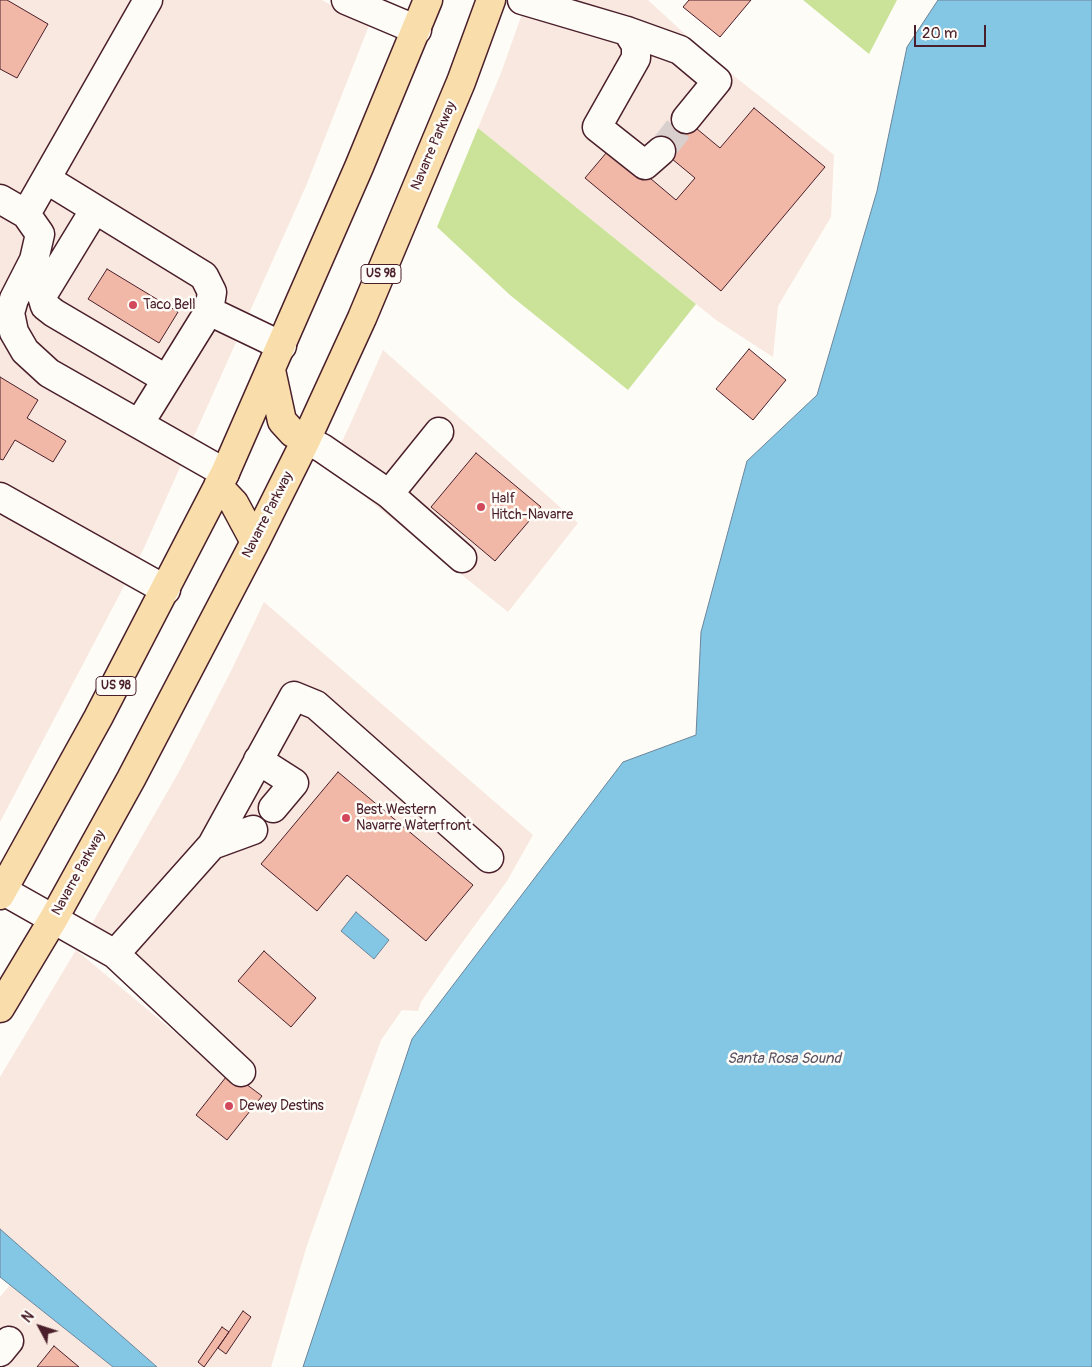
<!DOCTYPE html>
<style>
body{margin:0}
#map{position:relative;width:1092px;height:1367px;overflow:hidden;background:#fdfcf7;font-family:Pangolin,sans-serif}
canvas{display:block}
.north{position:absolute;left:15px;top:1302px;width:50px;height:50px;-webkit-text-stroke:4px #fdfcf7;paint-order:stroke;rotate:310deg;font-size:14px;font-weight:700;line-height:20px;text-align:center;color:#4a1f2b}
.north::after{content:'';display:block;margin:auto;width:18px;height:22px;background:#4a1f2b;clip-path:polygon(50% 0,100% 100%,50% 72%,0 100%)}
.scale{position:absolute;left:914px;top:25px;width:72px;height:22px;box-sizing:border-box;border:2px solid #4a1f2b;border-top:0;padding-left:6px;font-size:15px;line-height:18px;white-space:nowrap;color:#4a1f2b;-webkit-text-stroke:4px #fdfcf7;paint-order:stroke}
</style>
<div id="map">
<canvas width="1092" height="1367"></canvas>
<div class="north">N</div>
<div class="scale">20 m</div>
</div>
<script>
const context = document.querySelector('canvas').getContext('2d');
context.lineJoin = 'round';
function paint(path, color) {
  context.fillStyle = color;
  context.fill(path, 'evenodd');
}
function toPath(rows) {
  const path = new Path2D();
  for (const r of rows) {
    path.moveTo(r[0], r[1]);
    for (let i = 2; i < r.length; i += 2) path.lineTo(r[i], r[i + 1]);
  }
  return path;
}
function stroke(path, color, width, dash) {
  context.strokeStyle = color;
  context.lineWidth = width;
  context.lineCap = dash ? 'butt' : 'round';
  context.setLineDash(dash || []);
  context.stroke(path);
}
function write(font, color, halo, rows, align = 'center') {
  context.font = font + ' Pangolin,sans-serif';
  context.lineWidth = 5;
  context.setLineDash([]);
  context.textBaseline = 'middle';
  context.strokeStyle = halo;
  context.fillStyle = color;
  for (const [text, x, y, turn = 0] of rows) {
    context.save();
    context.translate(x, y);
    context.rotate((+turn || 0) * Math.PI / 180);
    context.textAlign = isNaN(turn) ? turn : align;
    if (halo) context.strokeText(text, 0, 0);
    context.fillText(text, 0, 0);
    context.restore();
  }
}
paint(toPath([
 [0,0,322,0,340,10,370,23,306,186,143,550,0,822],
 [527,0,648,0,710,57,834,155,831,217,778,306,773,357,716,320,478,128,501,73],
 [383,350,578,523,508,612,329,468,349,427],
 [264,602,533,835,507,881,451,958,421,1002,418,1011,402,1010,381,1040,307,1245,271,1367,157,1367,0,1229,0,1077,76,950,244,1090,259,1072,89,929,181,768,231,671],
 [10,1285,113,1367,0,1367,0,1297]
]), '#f9e8df');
paint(toPath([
 [803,0,897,0,869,54],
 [478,128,696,304,628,390,510,295,437,227]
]), '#cae399');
const water = toPath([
 [938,0,1092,0,1092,1367,303,1367,412,1039,623,762,696,735,701,632,747,461,817,395,877,191,907,47,938,0],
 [356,912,389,940,374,959,341,931,356,912],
 [0,1229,157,1367,113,1367,0,1277,0,1229]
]);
paint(water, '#83c7e4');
stroke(water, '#6c849a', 1);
const building = toPath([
 [0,0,7,0,48,24,17,78,0,69,0,0],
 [689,0,751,0,720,37,683,7,689,0],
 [754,108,825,167,721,291,585,178,612,146,676,200,695,178,654,144,679,114,720,148,754,108],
 [107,269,178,312,159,343,88,299,107,269],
 [749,349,786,380,753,420,716,389,749,349],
 [0,377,38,400,27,418,66,441,53,462,15,440,3,460,0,459,0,377],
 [476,453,541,507,495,561,431,507,476,453],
 [338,772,473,885,426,941,347,875,317,911,261,864,338,772],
 [264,951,316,998,291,1027,238,981,264,951],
 [230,1072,262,1096,227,1140,196,1115,230,1072],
 [243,1311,251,1317,226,1354,218,1348,243,1311],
 [222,1327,229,1332,204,1367,198,1362,222,1327],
 [54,1346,79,1367,37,1367,54,1346]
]);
paint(building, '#f1b8a7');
stroke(building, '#4a1f2b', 1);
stroke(toPath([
 [661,151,686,119]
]), '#d9d0ce', 28, [28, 14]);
const minor = toPath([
 [148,0,26,214,40,234,34,260,14,299,10,313,14,332,25,351,49,373,225,473],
 [346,0,417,30],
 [522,0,627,31,680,50,717,81,686,119],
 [627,31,636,45,636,58,597,127,645,165,661,151],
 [46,179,204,276,212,292,209,311],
 [0,199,26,214],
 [95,209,42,296,45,306,54,313,166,379],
 [139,424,209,311,282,346],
 [306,440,322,448,389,494,462,558],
 [389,494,439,432],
 [0,497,166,590],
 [258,760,294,783,273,808],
 [212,845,294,696,316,705,489,858],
 [0,889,115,954,241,1072],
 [115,954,212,845,253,830],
 [0,1352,9,1341]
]);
const highway = toPath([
 [271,370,282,421,293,433,306,440],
 [218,486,234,503,255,542],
 [0,895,98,718,225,473,359,167,428,0],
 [0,1008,54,918,131,779,255,542,306,440,362,318,461,82,491,0]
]);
stroke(minor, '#4a1f2b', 31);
stroke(highway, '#4a1f2b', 31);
stroke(minor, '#fdfcf7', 28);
stroke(highway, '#f9deab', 28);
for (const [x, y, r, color] of [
 [133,305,5,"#d1495b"],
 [481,507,5,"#d1495b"],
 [346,818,5,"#d1495b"],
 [229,1106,5,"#d1495b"]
]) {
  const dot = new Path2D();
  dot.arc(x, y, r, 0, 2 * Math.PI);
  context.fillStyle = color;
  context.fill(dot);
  stroke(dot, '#fdfcf7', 2);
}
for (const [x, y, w] of [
 [381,274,40],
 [116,686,40]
]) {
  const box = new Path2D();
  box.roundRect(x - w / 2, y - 9.5, w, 19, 4);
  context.fillStyle = '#fdfcf7';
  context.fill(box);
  stroke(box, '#4a1f2b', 1);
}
write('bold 12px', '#4a1f2b', null, [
 ["US 98",381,274],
 ["US 98",116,686]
]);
write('14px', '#4a1f2b', '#fdfcf7', [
 ["Navarre Parkway",434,146,-67],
 ["Navarre Parkway",268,515,-63],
 ["Navarre Parkway",79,873,-61]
]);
write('14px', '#4a1f2b', '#fdfcf7', [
 ["Taco Bell",143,305],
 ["Half",491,499],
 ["Hitch-Navarre",491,515],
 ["Best Western",356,810],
 ["Navarre Waterfront",356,826],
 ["Dewey Destins",239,1106]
], 'left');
write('italic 15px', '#5b5162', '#fdfcf7', [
 ["Santa Rosa Sound",784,1059]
]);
</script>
